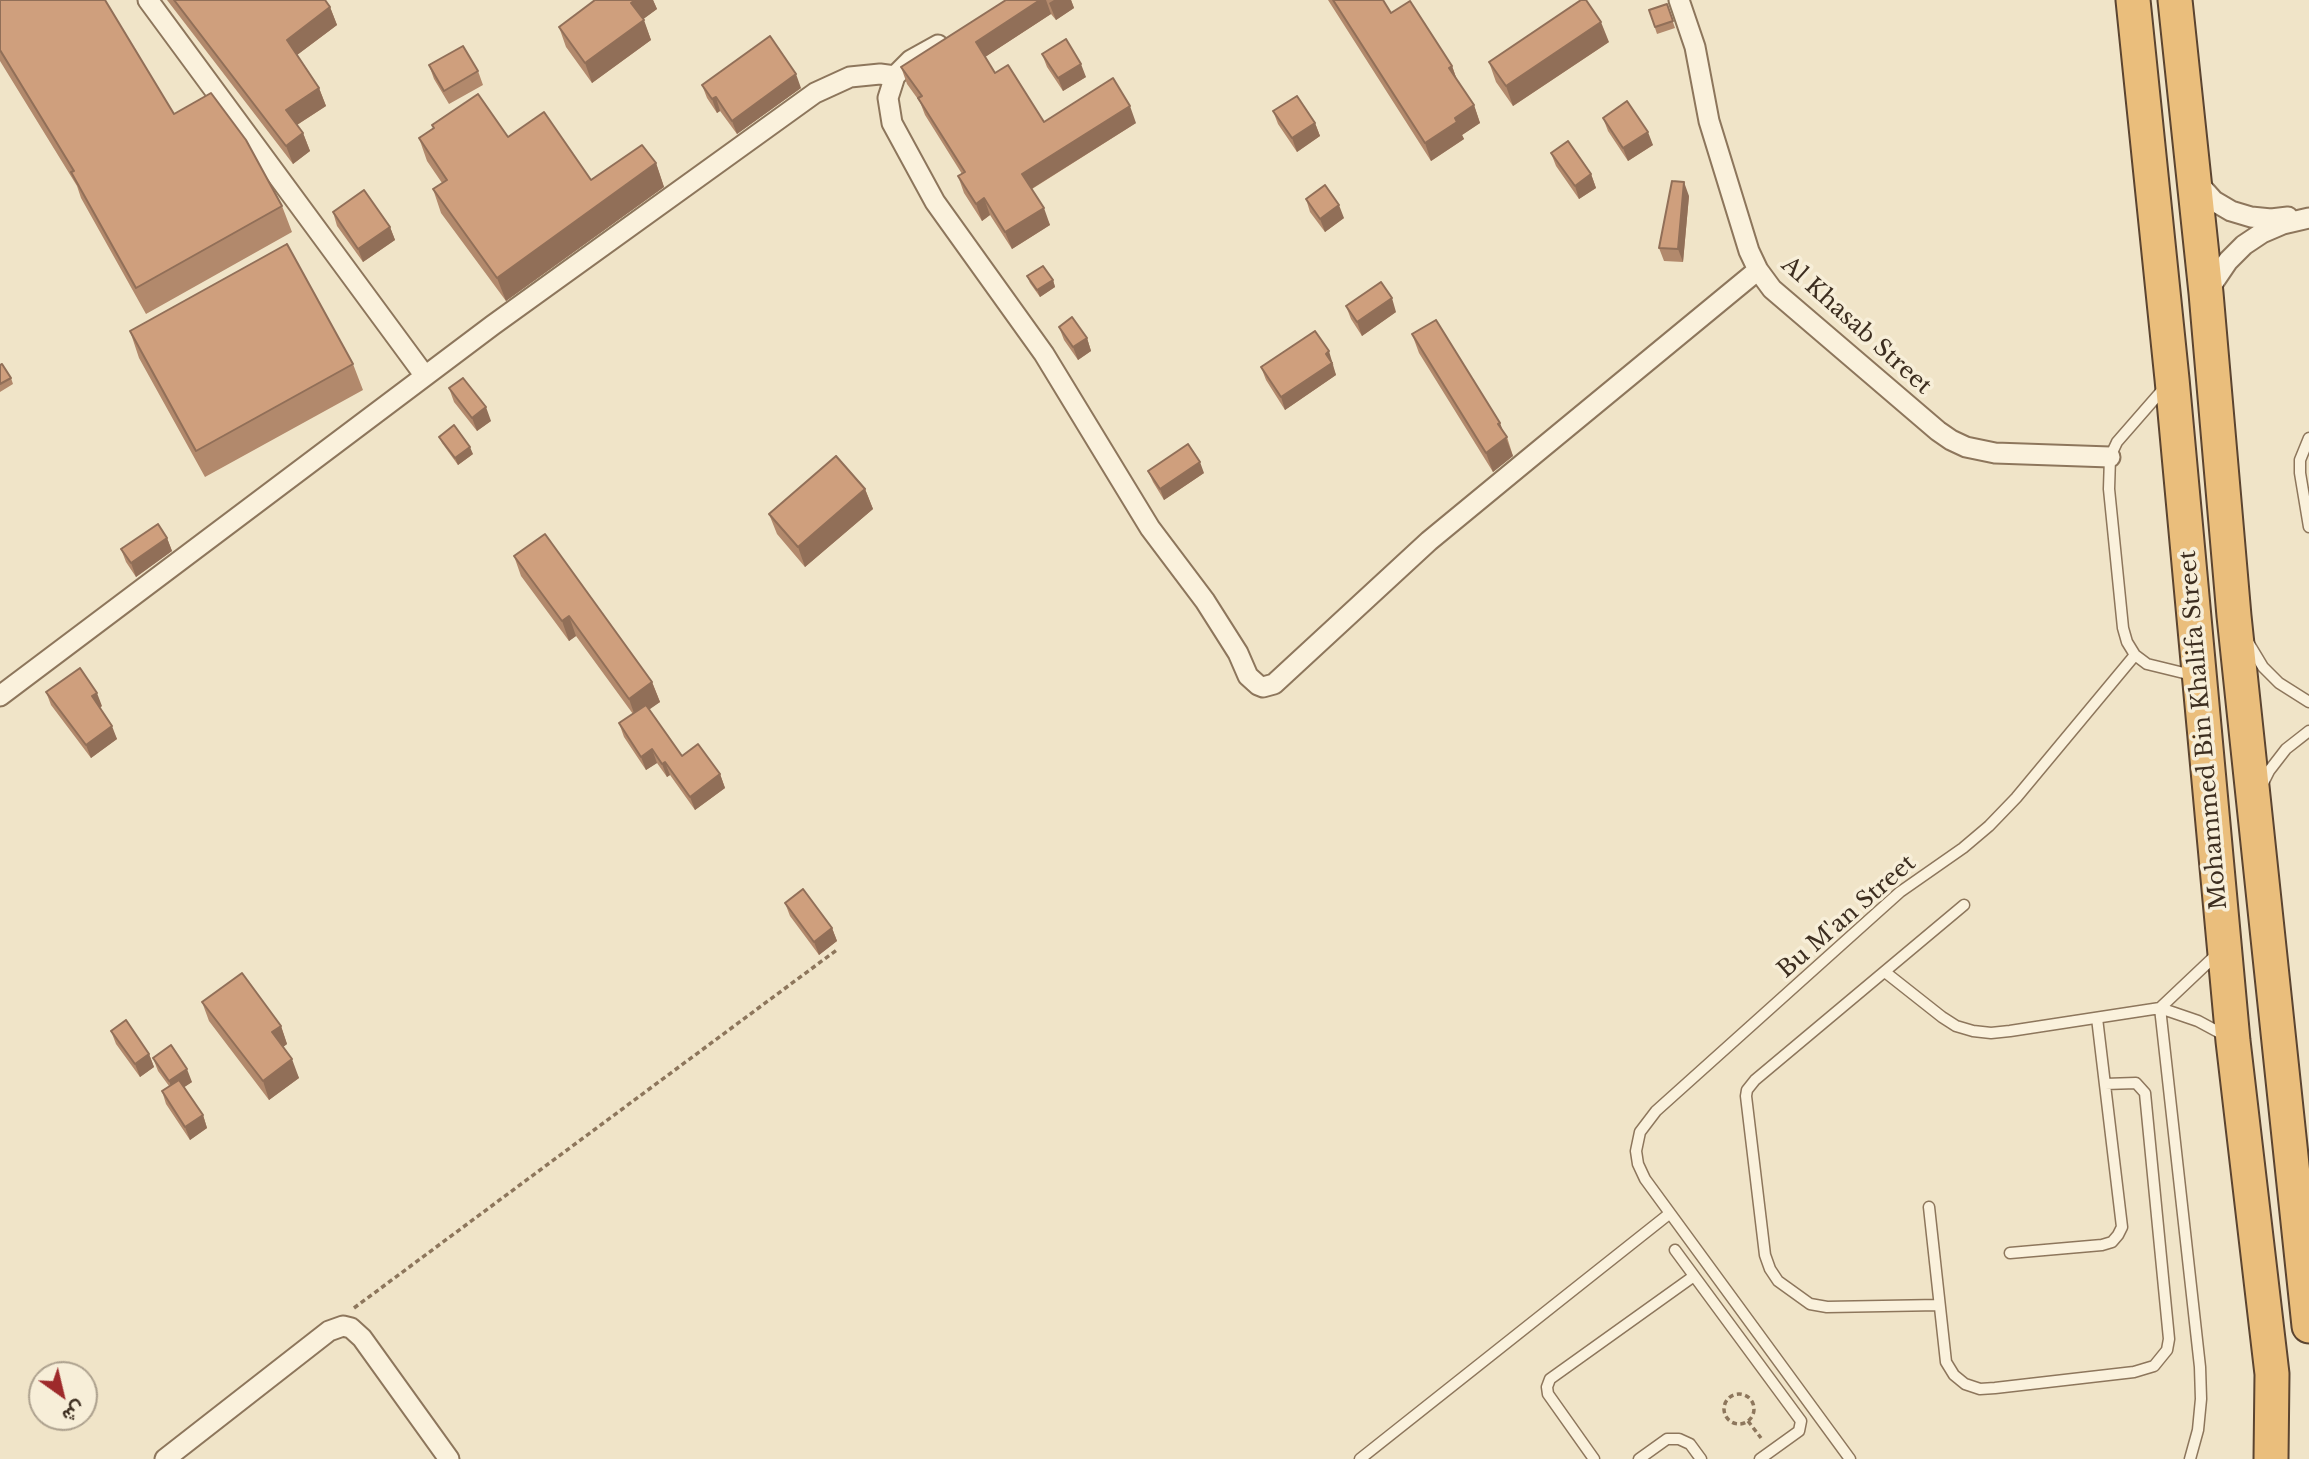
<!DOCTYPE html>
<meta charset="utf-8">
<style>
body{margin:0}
#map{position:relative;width:2309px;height:1459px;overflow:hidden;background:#f0e4c8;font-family:"Libre Baskerville",Vazirmatn,serif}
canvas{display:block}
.north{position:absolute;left:28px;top:1361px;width:70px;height:70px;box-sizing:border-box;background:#f7eed8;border:2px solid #ada18e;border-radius:50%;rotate:146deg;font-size:19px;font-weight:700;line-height:28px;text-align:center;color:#3d2e20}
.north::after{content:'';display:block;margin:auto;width:24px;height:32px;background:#9e2a2b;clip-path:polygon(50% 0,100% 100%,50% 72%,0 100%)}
</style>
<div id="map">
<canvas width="2309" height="1459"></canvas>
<div class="north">ش</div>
</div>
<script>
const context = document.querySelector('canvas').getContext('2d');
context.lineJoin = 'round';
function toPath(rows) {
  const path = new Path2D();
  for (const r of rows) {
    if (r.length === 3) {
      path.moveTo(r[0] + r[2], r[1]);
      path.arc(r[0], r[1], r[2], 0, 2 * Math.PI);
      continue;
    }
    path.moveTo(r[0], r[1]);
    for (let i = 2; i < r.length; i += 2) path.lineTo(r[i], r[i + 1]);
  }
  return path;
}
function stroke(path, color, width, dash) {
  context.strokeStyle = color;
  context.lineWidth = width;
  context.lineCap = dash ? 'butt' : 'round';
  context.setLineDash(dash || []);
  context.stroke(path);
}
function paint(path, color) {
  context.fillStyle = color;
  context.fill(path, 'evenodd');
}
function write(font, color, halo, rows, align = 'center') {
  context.font = font + ' "Libre Baskerville",serif';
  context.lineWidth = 7;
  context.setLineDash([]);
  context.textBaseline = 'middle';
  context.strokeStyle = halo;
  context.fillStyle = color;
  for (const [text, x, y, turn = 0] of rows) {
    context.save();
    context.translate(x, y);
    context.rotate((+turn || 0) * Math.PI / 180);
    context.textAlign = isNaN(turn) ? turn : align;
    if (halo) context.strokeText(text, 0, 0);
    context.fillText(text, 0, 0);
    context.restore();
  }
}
const service = toPath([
 [2165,387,2117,442,2110,457,2109,489,2123,628,2127,642,2135,655,2147,664,2192,675],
 [2309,438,2300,460,2300,473,2309,527],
 [2248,642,2263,667,2279,683,2309,702],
 [2262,785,2269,771,2286,749,2309,731],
 [1885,972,1942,1017,1956,1026,1973,1031,1991,1033,2010,1031,2160,1008,2198,1021,2224,1035],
 [2160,1008,2200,1367,2201,1399,2198,1430,2190,1459],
 [2160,1008,2216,955],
 [1929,1207,1946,1362,1954,1375,1965,1384,1980,1389,1995,1388,2134,1372,2154,1366,2167,1350,2169,1339,2145,1093,2136,1083,2105,1084],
 [1675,1250,1801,1421,1799,1431,1760,1459],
 [2010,1253,2102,1245,2112,1242,2118,1235,2122,1227,2097,1018],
 [1939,1305,1827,1307,1810,1304,1778,1281,1770,1269,1765,1255,1746,1096,1747,1090,1755,1080,1964,905],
 [1360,1459,1669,1214],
 [1594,1459,1548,1394,1547,1387,1550,1379,1694,1276],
 [1639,1459,1667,1439,1679,1439,1690,1444,1701,1459],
 [1850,1459,1645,1179,1638,1164,1636,1151,1640,1132,1656,1111,1871,918,1900,892,1963,848,1989,826,2016,798,2135,655]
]);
const minor = toPath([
 [148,0,425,376],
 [1679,0,1695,47,1709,121,1749,251,1758,270,1772,289,1938,431,1951,440,1966,447,1995,453,2110,457],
 [938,45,911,60,895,76,888,98,892,123,935,202,1044,354,1150,528,1205,601,1238,653,1248,676,1258,685,1263,687,1274,684,1429,541,1758,270],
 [2197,182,2214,201,2231,211,2251,217,2271,219,2288,217],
 [2207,292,2228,261,2244,245,2262,233,2283,224,2309,218],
 [0,696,493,325,815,93,850,77,880,74,895,76],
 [165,1459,329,1331,343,1326,351,1328,362,1338,449,1459]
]);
const trunk = toPath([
 [2133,0,2172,379,2233,1041,2272,1374,2271,1459],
 [2175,0,2206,293,2234,616,2309,1326]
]);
stroke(service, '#8d765c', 13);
stroke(minor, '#8d765c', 23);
stroke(trunk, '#5b4430', 37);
stroke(toPath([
 [354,1308,838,949],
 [1739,1409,15],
 [1748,1421,1761,1438]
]), '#8d765c', 3.5, [5, 3.5]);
stroke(service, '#faf1dc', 10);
stroke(minor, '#faf1dc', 19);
stroke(trunk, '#eabe7c', 33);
paint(toPath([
 [0,0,174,114,282,206,292,232,146,314,81,198,77,186,0,61],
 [167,0,325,0,330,7,337,25,297,55,319,88,326,106,297,125,303,133,310,151,293,164],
 [595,0,653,0,657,9,643,19,651,40,592,83,566,47,559,27],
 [1006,0,1071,0,1074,8,1056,20,1051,14,985,57,995,73,1044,122,1136,123,1032,189,1050,225,1012,249,990,215,982,221,964,193,958,176,962,174,925,115,920,102,907,84,901,67],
 [1328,0,1383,0,1391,13,1452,66,1457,80,1474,105,1480,123,1462,135,1464,139,1431,161],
 [1667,4,1675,28,1657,34,1649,10],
 [1609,42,1513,106,1496,82,1489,62],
 [1042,54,1086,77,1063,91,1047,67],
 [429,65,478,71,483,85,449,104,434,79],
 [702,85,801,88,737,134,720,111,717,113,707,98],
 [1273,111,1315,123,1320,136,1297,152,1278,124],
 [1603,118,1653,145,1628,161,1608,131],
 [432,125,508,137,591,180,656,163,664,187,506,301,441,213,433,189,442,183,427,161,419,138,433,128],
 [1551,153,1591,174,1596,188,1579,199,1556,166],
 [1689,196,1683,262,1664,261,1659,248],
 [1306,199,1344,218,1325,232,1310,212],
 [333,212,390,227,395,240,363,262,337,226],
 [1027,276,1053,280,1055,287,1040,297,1030,283],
 [1346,306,1396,312,1362,336,1351,319],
 [1059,327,1087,338,1091,351,1078,360,1064,340],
 [130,331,353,364,363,390,205,477,139,358],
 [1412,334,1504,432,1507,437,1513,456,1493,472,1419,353],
 [1334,364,1332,365,1336,375,1285,410,1266,380,1261,367],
 [0,365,11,378,13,384,0,392],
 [449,388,491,421,477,431,454,402],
 [439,437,473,454,458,465,442,443],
 [1148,471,1204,473,1164,500,1153,482],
 [865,489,873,509,805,567,777,534,769,514],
 [167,538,172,551,136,577,126,562,121,549],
 [514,556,652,682,660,702,649,709,682,756,720,774,725,788,695,810,670,775,667,777,657,763,646,770,624,737,619,723,633,714,576,636,569,641,521,576],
 [46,692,102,706,100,707,117,739,91,758,51,705],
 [785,903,832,928,837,941,819,955,790,916],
 [202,1002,281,1026,287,1044,283,1047,299,1078,269,1100,209,1021],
 [111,1031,149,1054,154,1067,140,1077,116,1044],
 [153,1058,192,1082,184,1087,203,1115,207,1128,190,1140,166,1104,162,1091,169,1086,158,1071]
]), '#b2896c');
paint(toPath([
 [635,0,653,0,657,9,638,23,631,3],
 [1040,0,1046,0,1051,14,982,59,976,42],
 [1054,0,1071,0,1074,8,1056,20,1049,3],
 [330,7,337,25,293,58,287,40],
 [644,20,651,40,592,83,585,63],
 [1601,22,1609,42,1513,106,1506,86],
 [1081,64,1086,77,1063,91,1058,78],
 [1452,66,1458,83,1449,68],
 [796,74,801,88,737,134,732,121],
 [319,88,326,106,292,128,286,110],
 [716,97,720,111,717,113,712,99],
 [1474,105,1480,123,1462,135,1464,139,1431,161,1425,143,1455,118],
 [1130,106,1136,123,1028,191,1022,174],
 [1315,123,1320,136,1297,152,1292,138],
 [1648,132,1653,145,1628,161,1623,148],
 [303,133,310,151,293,164,286,146],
 [656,163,664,187,506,301,497,278],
 [1591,174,1596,188,1579,199,1575,186],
 [1684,182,1689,196,1683,262,1678,249],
 [984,198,990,215,982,221,976,204],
 [1339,205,1344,218,1325,232,1320,219],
 [1044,208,1050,225,1012,249,1005,232],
 [390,227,395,240,363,262,358,249],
 [1053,280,1055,287,1040,297,1037,290],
 [1392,298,1396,312,1362,336,1357,322],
 [1087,338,1091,351,1078,360,1073,347],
 [1329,351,1336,375,1285,410,1281,397],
 [486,407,491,421,477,431,472,418],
 [1500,423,1513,456,1493,472,1486,453,1498,424],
 [470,447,473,454,458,465,455,458],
 [1200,462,1204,473,1164,500,1160,489],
 [865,489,873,509,805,567,798,547],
 [167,538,172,551,136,577,131,563],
 [569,616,576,636,569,641,562,621],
 [652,682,660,702,636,719,629,699],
 [97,693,102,706,97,710,92,696],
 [112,726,117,739,91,758,86,745],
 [652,749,657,763,646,770,641,757],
 [665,762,670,775,667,777,662,764],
 [720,774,725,788,695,810,690,797],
 [832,928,837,941,819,955,814,942],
 [281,1026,287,1044,278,1051,272,1032],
 [149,1054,154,1067,140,1077,135,1064],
 [292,1059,299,1078,269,1100,263,1081],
 [187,1069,192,1082,174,1094,169,1081],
 [203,1115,207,1128,190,1140,185,1127]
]), '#916f58');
const building = toPath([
 [0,0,105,0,174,114,211,93,246,140,282,206,136,288,71,172,74,171,0,50,0,0],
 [174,0,325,0,330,7,287,40,319,88,286,110,303,133,286,146,174,0],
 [595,0,635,0,631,3,644,20,585,63,559,27,595,0],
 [1006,0,1040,0,976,42,995,73,1008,65,1044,122,1113,78,1130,106,1022,174,1044,208,1005,232,984,198,976,204,958,176,965,172,918,98,922,96,901,67,1006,0],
 [1333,0,1383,0,1391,13,1410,1,1452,66,1449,68,1474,105,1455,118,1457,122,1425,143,1333,0],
 [1581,0,1586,0,1601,22,1506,86,1489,62,1581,0],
 [1667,4,1673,21,1655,27,1649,10,1667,4],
 [770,36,796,74,732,121,716,97,712,99,702,85,770,36],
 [1066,39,1081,64,1058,78,1042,54,1066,39],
 [463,46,478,71,444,91,429,65,463,46],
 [478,94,508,137,544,112,591,180,642,145,656,163,497,278,433,189,447,180,419,138,434,128,432,125,478,94],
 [1297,96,1315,123,1292,138,1273,111,1297,96],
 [1627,101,1648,132,1623,148,1603,118,1627,101],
 [1568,141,1591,174,1575,186,1551,153,1568,141],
 [1672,181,1684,182,1678,249,1659,248,1672,181],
 [1325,185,1339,205,1320,219,1306,199,1325,185],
 [364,190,390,227,358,249,333,212,364,190],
 [287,244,353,364,196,451,130,331,287,244],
 [1043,266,1053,280,1037,290,1027,276,1043,266],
 [1381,282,1392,298,1357,322,1346,306,1381,282],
 [1072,317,1087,338,1073,347,1059,327,1072,317],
 [1436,320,1500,423,1498,424,1507,437,1486,453,1412,334,1436,320],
 [1315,331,1329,351,1326,354,1332,363,1281,397,1261,367,1315,331],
 [2,364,11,378,0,384,0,365,2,364],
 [463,378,486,407,472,418,449,388,463,378],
 [454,425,470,447,455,458,439,437,454,425],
 [1188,444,1200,462,1160,489,1148,471,1188,444],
 [836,456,865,489,798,547,769,514,836,456],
 [158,524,167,538,131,563,121,549,158,524],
 [545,534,652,682,629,699,569,616,562,621,514,556,545,534],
 [80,668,97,693,92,696,112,726,86,745,46,692,80,668],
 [646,705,682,756,698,744,720,774,690,797,665,762,662,764,652,749,641,757,619,723,646,705],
 [803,889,832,928,814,942,785,903,803,889],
 [242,973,281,1026,272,1032,292,1059,263,1081,202,1002,242,973],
 [126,1020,149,1054,135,1064,111,1031,126,1020],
 [171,1045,187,1069,169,1081,153,1058,171,1045],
 [179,1080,203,1115,185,1127,162,1091,179,1080]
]);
paint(building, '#cf9f7d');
stroke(building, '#916f58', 2);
write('23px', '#3d2e20', '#f7eed8', [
 ["Al Khasab Street",1856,326,42],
 ["Mohammed Bin Khalifa Street",2204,730,-95],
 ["Bu M'an Street",1847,917,-41]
]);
</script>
